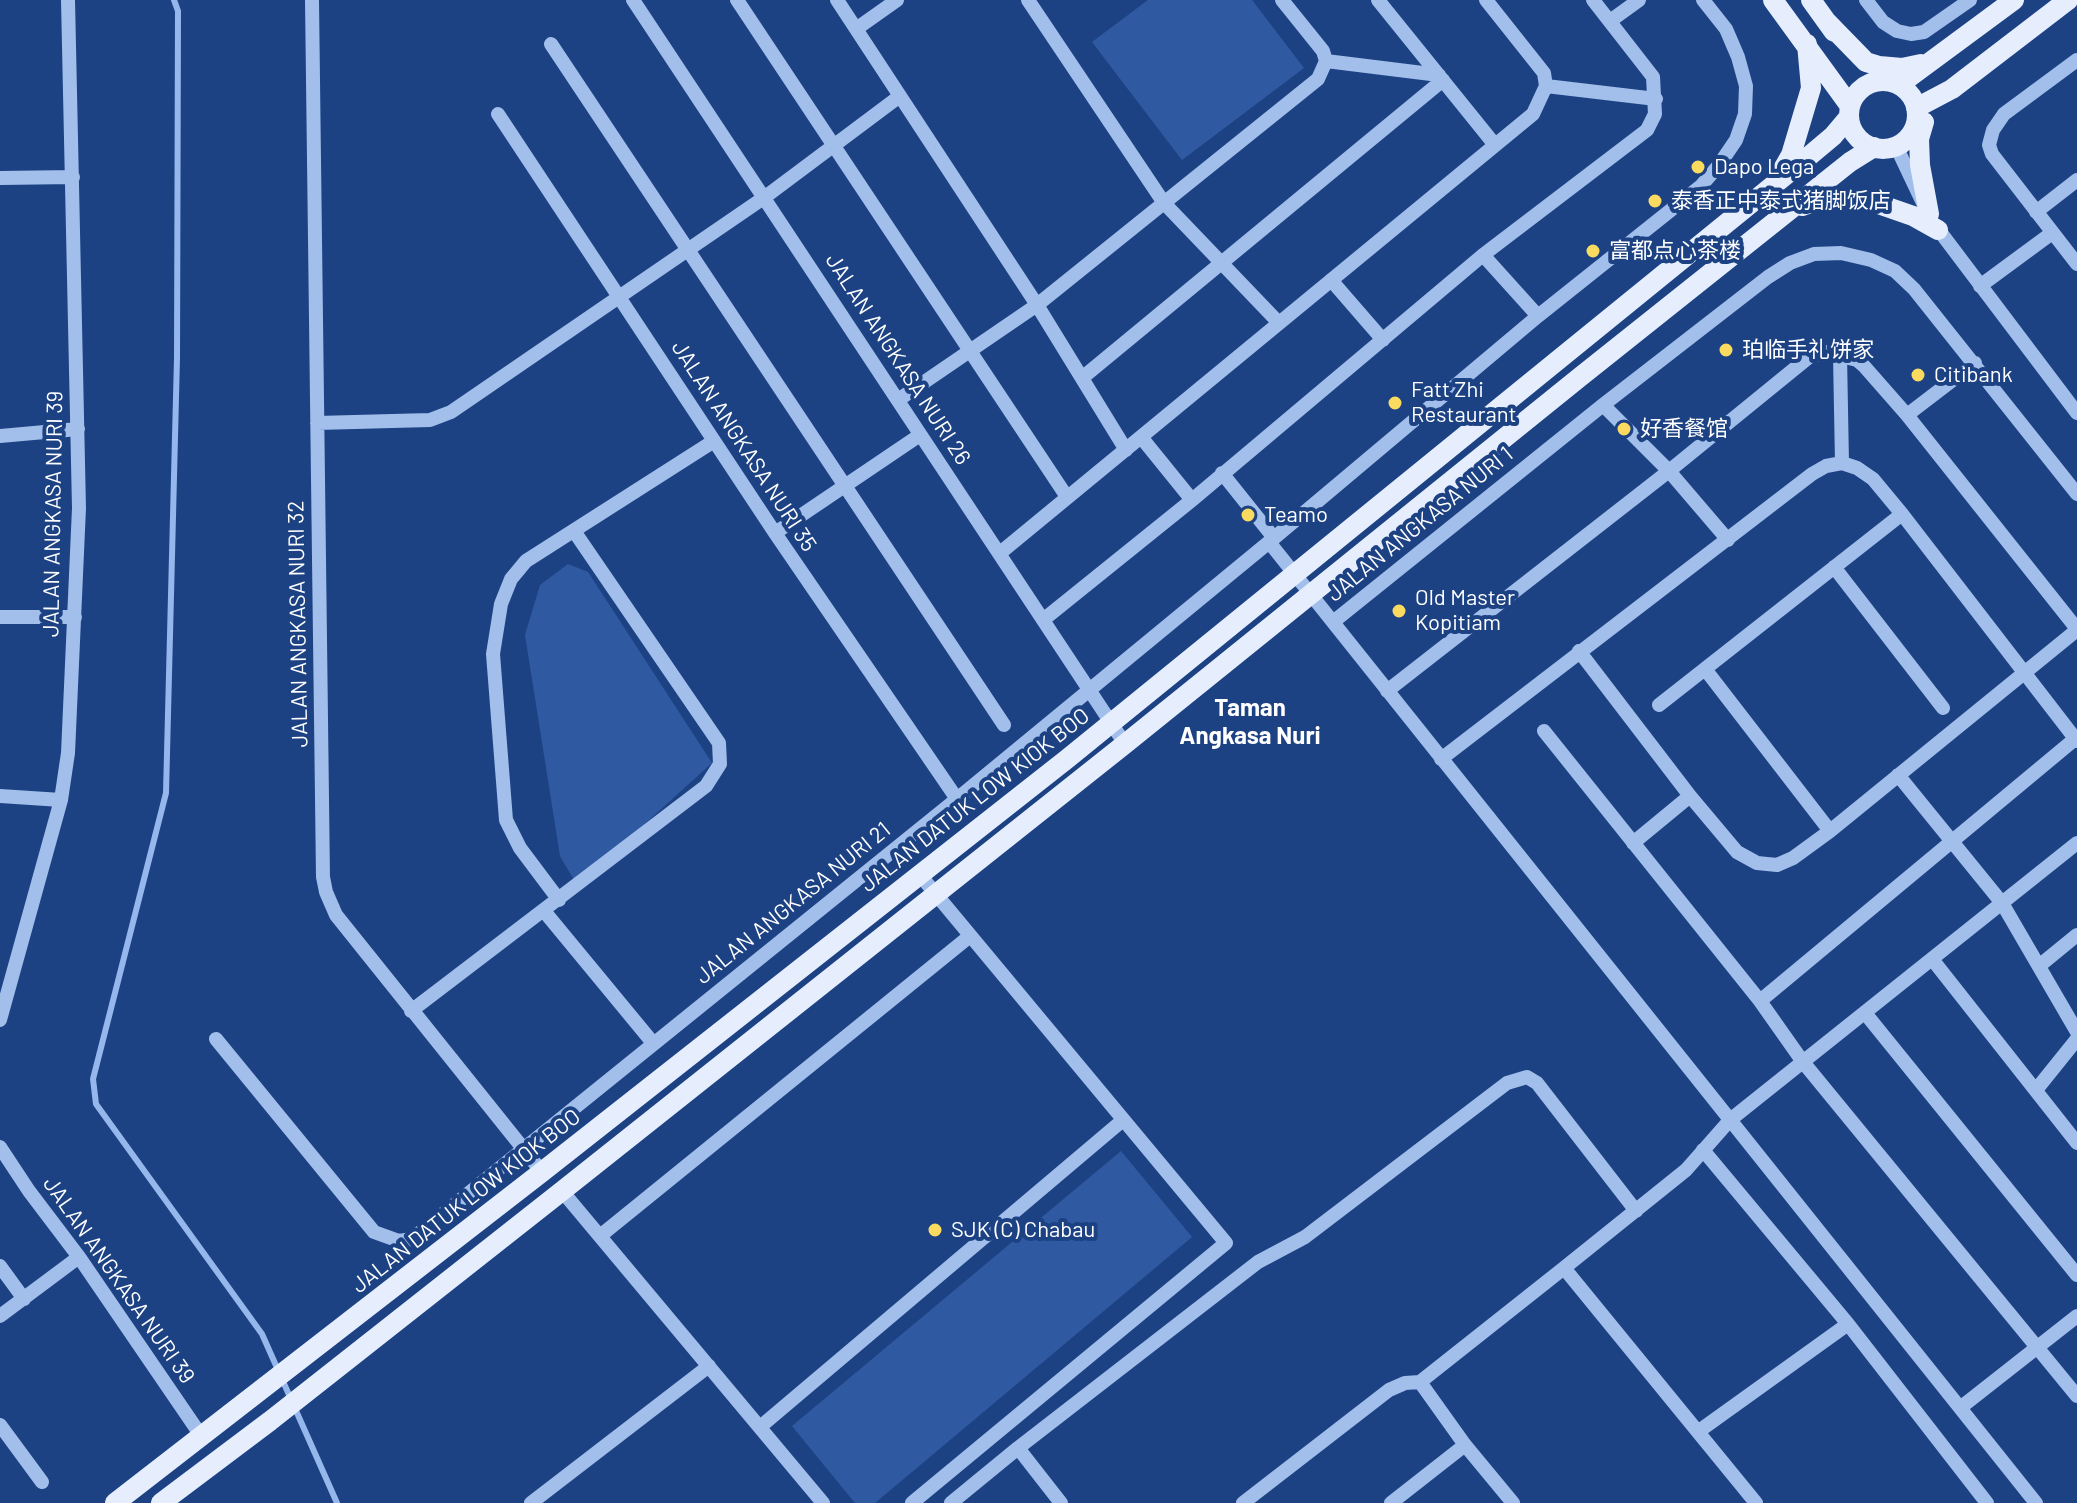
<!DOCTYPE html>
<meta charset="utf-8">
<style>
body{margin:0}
canvas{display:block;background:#1c4284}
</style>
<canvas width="2077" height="1503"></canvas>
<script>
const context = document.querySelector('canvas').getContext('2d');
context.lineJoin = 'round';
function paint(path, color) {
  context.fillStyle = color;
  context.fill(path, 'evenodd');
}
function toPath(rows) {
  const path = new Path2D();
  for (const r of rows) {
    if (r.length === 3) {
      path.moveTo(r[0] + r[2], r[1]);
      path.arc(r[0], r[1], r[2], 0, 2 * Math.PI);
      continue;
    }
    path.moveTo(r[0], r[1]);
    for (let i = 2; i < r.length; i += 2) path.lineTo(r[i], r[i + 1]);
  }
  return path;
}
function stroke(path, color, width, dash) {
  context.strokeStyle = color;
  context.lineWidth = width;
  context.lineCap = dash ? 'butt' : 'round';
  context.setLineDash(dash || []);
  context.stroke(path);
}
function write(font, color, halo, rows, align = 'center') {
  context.font = font + ' Barlow,"Noto Sans SC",sans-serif';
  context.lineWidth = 8;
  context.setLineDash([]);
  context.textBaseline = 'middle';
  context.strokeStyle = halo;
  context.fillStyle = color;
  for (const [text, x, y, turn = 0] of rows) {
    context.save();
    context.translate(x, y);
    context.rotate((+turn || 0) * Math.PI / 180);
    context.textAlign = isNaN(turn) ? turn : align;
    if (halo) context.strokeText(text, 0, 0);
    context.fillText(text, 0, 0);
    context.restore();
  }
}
paint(toPath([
 [1148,0,1252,0,1304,68,1182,160,1092,42],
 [568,564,588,572,712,763,577,885,560,856,525,635,540,585],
 [1121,1151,1192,1237,875,1503,855,1503,792,1426]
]), '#2f5aa2');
stroke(toPath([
 [174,0,178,11,177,358,166,793,93,1079,96,1104,262,1334,337,1503]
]), '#95b7ec', 6);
stroke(toPath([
 [312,0,323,877,326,892,336,915,542,1172],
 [633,0,1125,744],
 [737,0,1067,497],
 [837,0,1037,305,1126,450],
 [1028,0,1164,203,1279,323],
 [1378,0,1495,145],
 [1866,0,1883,22,1897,31,1911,34,1924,32,1970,0],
 [1610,21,1639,0],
 [856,29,897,0],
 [551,44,1004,725],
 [2077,60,2004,114,1993,130,1989,145,1992,154,2077,264],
 [1326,61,1439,75],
 [1546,86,1656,99],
 [498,114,775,533,957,799],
 [1896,146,1923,203],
 [0,178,73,177],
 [2036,212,2077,180],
 [1935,225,2077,413],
 [1483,255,1538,316],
 [1331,280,1383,340],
 [1980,286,2052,233],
 [1840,355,1842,463],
 [1082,378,1443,80],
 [898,400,1037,305,1318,79,1326,61,1323,51,1282,0],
 [1603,405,1669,471,1728,540],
 [1907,415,1975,363],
 [317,423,430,420,451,412,765,197,900,96],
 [0,436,78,429],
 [1141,437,1192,500],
 [1222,473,1274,538],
 [775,533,920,435],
 [1269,542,2036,1503],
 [1000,553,1533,114,1546,86,1544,73,1486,0],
 [1834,567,1943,708],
 [0,617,75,617],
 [1043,620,1192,500,1483,255,1647,130,1655,114,1653,77,1593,0],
 [1333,622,1603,405,1768,277,1790,263,1814,254,1841,253,1871,260,1895,271,1914,289,2077,494],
 [1579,651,1690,796,1737,852,1757,863,1777,865,1793,858,1830,831,2077,630],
 [1705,669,1830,831],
 [1387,691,1669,471,1809,357,1825,352,1857,360,1864,366,1907,415,2077,629],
 [1659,705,1902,514],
 [1544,731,1760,1001,1803,1062,2077,1396],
 [1441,759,1812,474,1826,466,1842,463,1857,468,1873,479,1902,514,2077,741],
 [1898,775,2002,903,2077,1032],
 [0,796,61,800],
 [1633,843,1690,796],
 [559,900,520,848,506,820,493,654,501,604,511,579,526,561,714,441],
 [544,911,653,1043],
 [1932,959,2077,1143],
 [2039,966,2077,935],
 [1760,1001,2075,739],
 [411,1011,706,786,720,764,719,743,574,531],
 [1865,1013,2077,1275],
 [0,1020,61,800,68,753,79,508,68,0],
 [216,1039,374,1232,399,1241,412,1239,957,799,1274,538,1538,316,1701,186,1719,165,1736,140,1745,114,1746,86,1738,57,1726,29,1703,0],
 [2036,1090,2077,1039],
 [0,1147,29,1191,79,1257,202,1437],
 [1703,1150,1848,1324,1987,1503],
 [562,1191,823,1503],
 [600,1236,970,936],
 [0,1266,24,1299],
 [1564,1268,1756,1503],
 [0,1316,79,1257],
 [1420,1382,1465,1445,1513,1503],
 [1960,1408,2077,1316],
 [0,1425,42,1482],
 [760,1427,1123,1120],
 [1699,1431,1848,1324],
 [1018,1448,1061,1503],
 [531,1503,709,1366],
 [912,1503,1226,1243,920,875],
 [951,1503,1018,1448,1258,1262,1305,1237,1507,1083,1527,1077,1537,1083,1636,1211],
 [1243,1503,1389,1390,1405,1383,1420,1382,1564,1268,1686,1170,1730,1120,2077,843],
 [1391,1503,1465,1445]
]), '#a2beea', 14);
stroke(toPath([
 [1773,0,1850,106],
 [1811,0,1834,32],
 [1827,22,1866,62,1879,66,1902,68,1921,64],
 [1883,115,34],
 [1894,83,1907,79,2014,0],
 [1916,108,1952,89,2068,0],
 [1924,122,1919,139,1920,165,1929,214],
 [1779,176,1791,155,1811,88,1807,44],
 [1802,206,1821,199,1867,200,1913,216,1938,230],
 [115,1503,542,1172,1067,759,1808,157,1833,136,1849,117],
 [161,1503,270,1421,562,1191,1125,744,1580,377,1850,162,1874,147]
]), '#e6eefe', 20);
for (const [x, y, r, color] of [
 [1698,167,8,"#fbda60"],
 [1655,201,8,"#fbda60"],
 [1593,251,8,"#fbda60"],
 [1726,350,8,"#fbda60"],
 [1918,375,8,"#fbda60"],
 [1395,403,8,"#fbda60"],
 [1624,429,8,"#fbda60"],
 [1248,515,8,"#fbda60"],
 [1399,611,8,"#fbda60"],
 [935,1230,8,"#fbda60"]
]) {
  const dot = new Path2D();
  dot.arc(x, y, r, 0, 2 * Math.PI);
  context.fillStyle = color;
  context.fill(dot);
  stroke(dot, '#1c4284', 3);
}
write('22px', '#fff', '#1c4284', [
 ["Dapo Lega",1714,167],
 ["泰香正中泰式猪脚饭店",1671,201],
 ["富都点心茶楼",1609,251],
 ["珀临手礼饼家",1742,350],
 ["Citibank",1934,375],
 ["Fatt Zhi",1411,390],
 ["Restaurant",1411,415],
 ["好香餐馆",1640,429],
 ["Teamo",1264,515],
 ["Old Master",1415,598],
 ["Kopitiam",1415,623],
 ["SJK (C) Chabau",951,1230]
], 'left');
write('22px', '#fff', '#1c4284', [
 ["JALAN ANGKASA NURI 26",898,359,57],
 ["JALAN ANGKASA NURI 35",744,446,57],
 ["JALAN ANGKASA NURI 39",53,514,-89],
 ["JALAN ANGKASA NURI 1",1420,524,-39],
 ["JALAN ANGKASA NURI 32",298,624,-91],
 ["JALAN DATUK LOW KIOK BOO",975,800,-38],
 ["JALAN ANGKASA NURI 21",793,903,-39],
 ["JALAN DATUK LOW KIOK BOO",466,1201,-38],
 ["JALAN ANGKASA NURI 39",119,1280,55]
]);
write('bold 24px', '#fff', '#1c4284', [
 ["Taman",1250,708],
 ["Angkasa Nuri",1250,736]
]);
</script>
